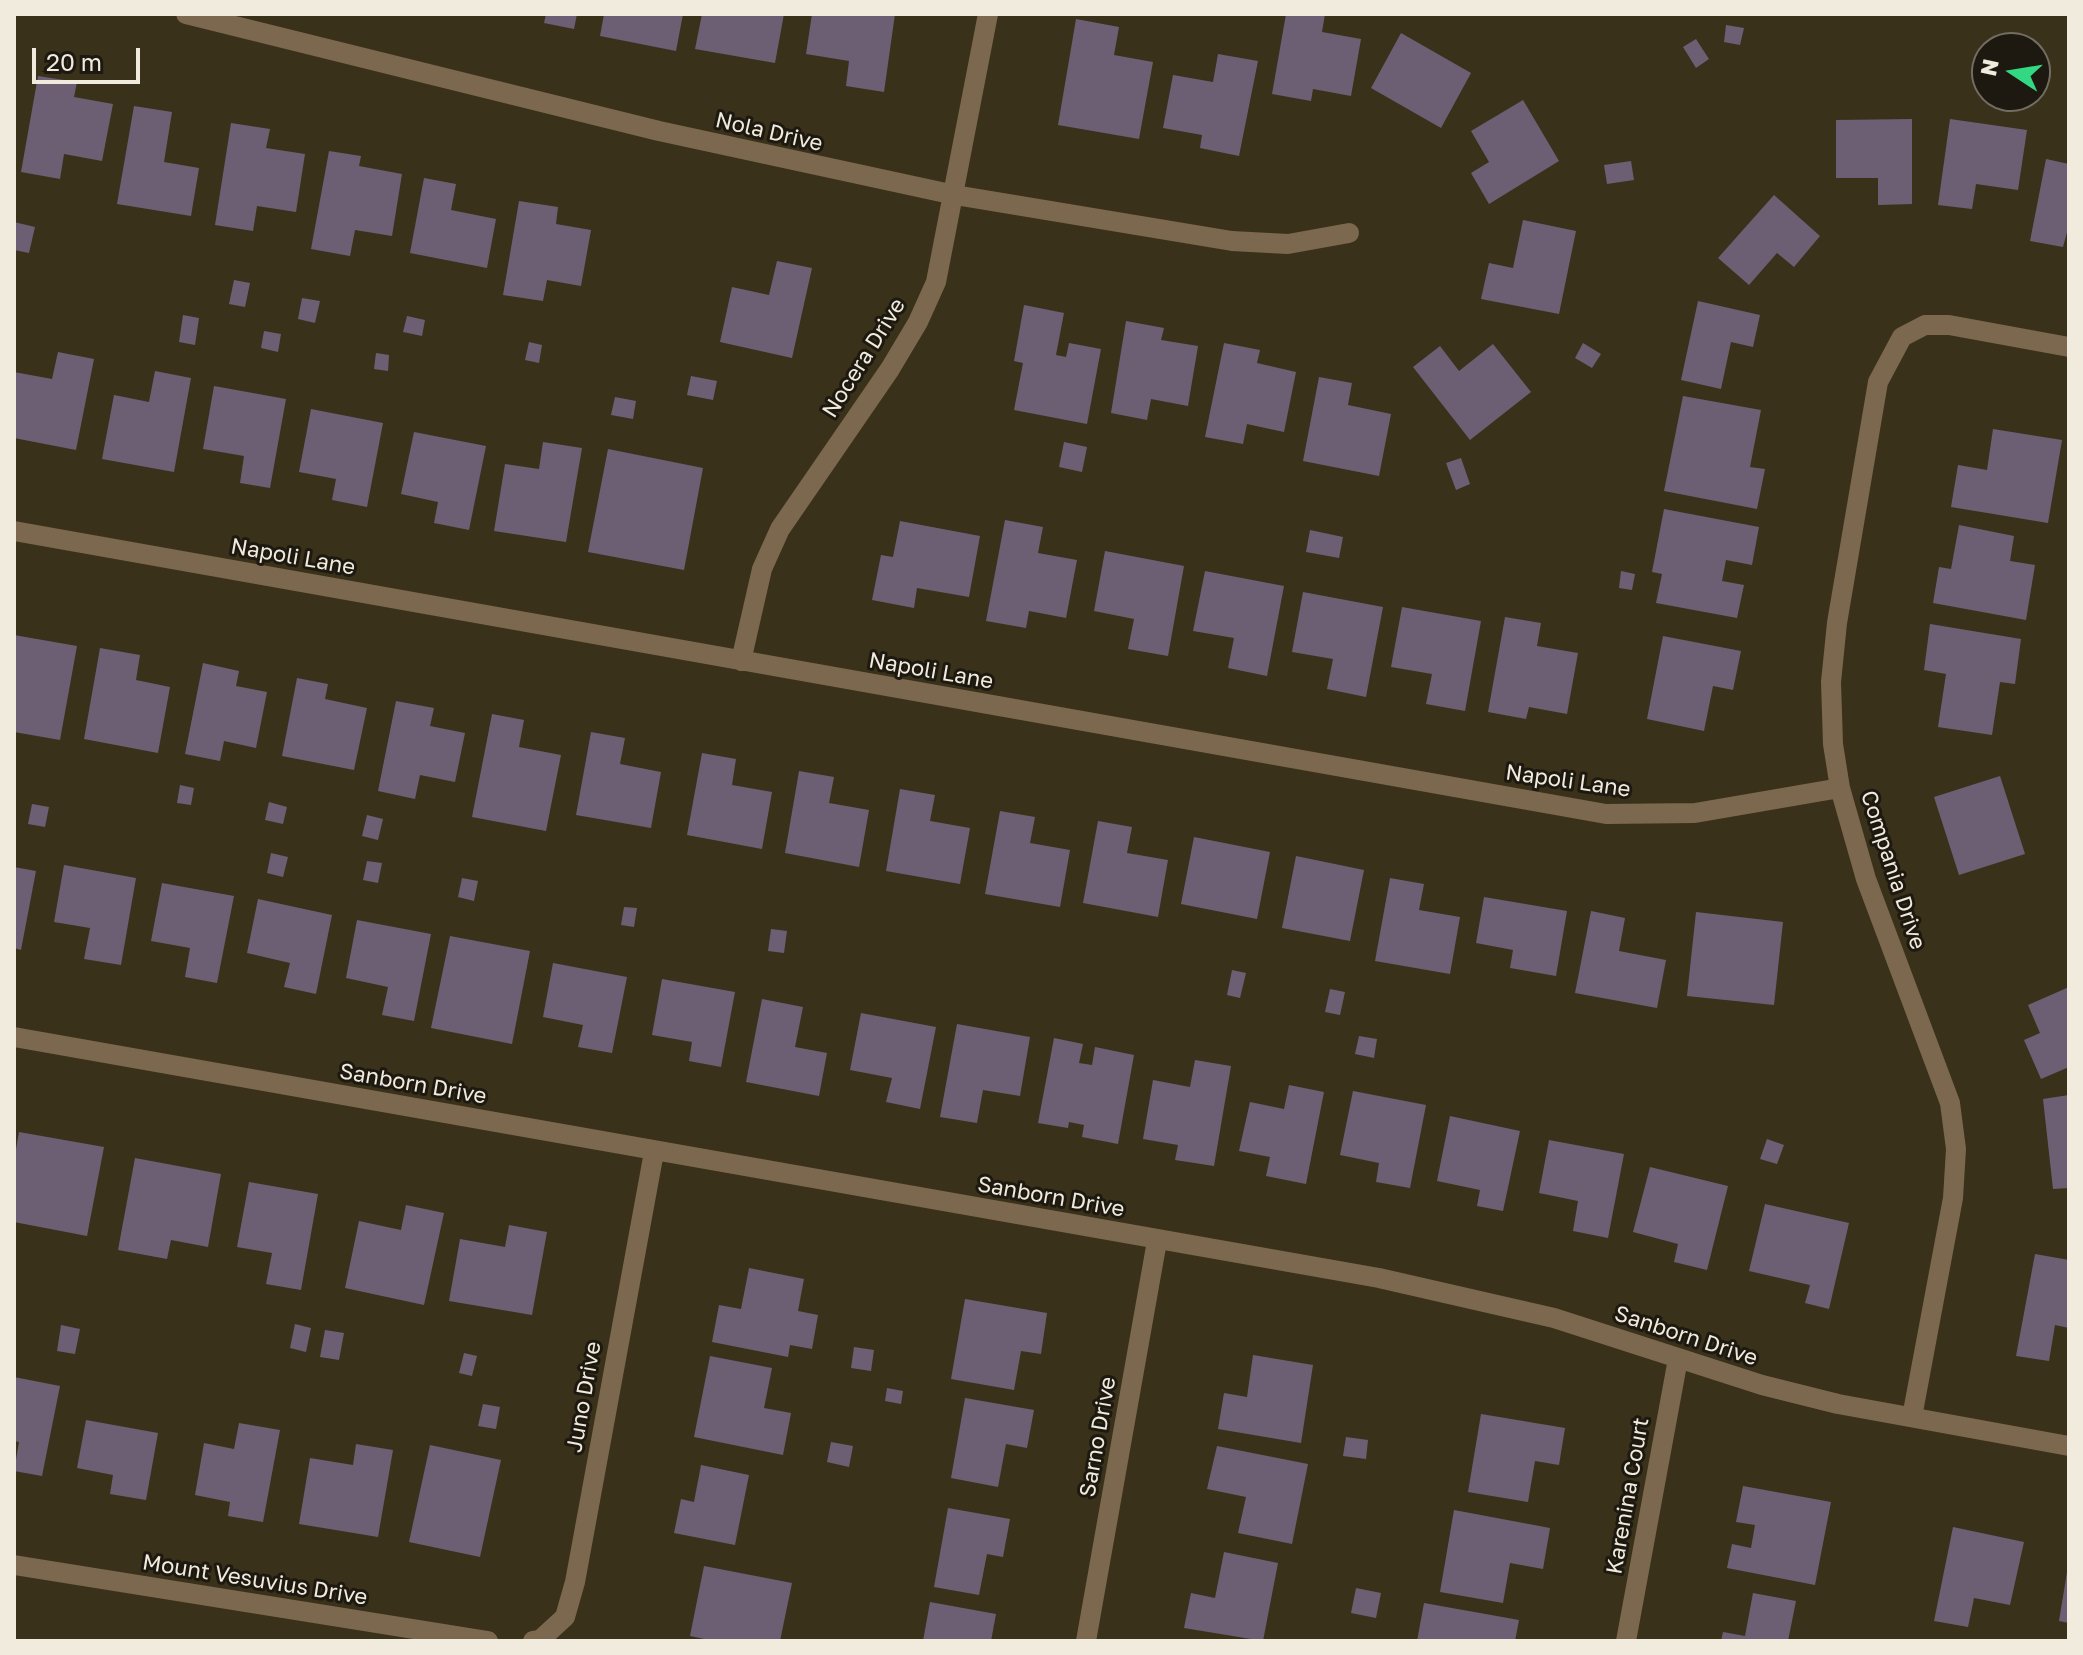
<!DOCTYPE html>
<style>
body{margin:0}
#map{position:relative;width:2083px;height:1655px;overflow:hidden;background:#3a311b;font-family:"Golos Text",sans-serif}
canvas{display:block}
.frame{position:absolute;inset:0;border:16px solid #f0ebdd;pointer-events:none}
.north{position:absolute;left:1971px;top:32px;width:80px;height:80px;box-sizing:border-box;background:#1d1910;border:2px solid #716d62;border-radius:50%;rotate:282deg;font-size:22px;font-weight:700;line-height:32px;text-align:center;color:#f0ebdd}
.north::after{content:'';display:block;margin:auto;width:28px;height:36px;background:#32d882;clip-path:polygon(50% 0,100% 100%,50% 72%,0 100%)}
.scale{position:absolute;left:32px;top:48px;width:108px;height:36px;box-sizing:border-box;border:4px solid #f0ebdd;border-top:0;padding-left:10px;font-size:24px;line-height:28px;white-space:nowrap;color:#f0ebdd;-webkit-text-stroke:6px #1d1910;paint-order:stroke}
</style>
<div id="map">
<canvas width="2083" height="1655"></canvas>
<div class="frame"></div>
<div class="north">N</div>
<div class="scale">20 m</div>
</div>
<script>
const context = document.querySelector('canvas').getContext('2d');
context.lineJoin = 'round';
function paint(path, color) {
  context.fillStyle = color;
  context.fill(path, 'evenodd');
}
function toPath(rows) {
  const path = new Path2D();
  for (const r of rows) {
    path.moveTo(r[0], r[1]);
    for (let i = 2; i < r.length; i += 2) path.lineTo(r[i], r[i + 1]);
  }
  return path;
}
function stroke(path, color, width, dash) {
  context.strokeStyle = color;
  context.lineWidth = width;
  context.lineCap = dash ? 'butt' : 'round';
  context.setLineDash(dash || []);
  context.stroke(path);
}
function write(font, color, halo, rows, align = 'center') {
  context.font = font + ' "Golos Text",sans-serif';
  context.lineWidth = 6;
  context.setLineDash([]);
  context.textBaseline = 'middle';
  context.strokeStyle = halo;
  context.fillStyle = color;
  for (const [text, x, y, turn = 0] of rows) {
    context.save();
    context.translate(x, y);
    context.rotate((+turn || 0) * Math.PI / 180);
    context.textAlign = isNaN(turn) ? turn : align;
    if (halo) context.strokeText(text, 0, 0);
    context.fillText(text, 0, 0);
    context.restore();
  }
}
paint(toPath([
 [546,14,577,14,574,29,544,23],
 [604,14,683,14,676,51,600,36],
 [702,14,784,14,775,63,695,49],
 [812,14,895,14,884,92,846,86,849,61,806,54],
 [1286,14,1325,14,1322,32,1361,39,1351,96,1313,89,1311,101,1272,94],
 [1076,19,1119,27,1114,55,1153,62,1139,139,1058,125],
 [1726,25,1744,28,1740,45,1724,42],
 [1401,33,1471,73,1441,128,1371,88],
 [1696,39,1709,59,1696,68,1683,47],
 [1218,54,1258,61,1239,156,1200,148,1202,135,1163,128,1173,75,1213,82],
 [38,76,77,82,74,97,113,104,102,161,64,154,60,179,21,172],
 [1523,100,1559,161,1489,204,1471,173,1489,162,1471,131],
 [134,106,172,112,164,162,199,168,191,216,117,204],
 [1912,119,1912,204,1878,205,1878,178,1836,178,1836,120],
 [1950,119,2027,130,2018,190,1976,184,1972,209,1938,205],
 [231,123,270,129,266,148,305,154,296,212,257,206,253,231,215,225],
 [329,151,361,156,359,166,402,174,392,236,355,230,350,256,311,249],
 [2046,159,2069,164,2069,225,2063,247,2030,241],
 [1631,161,1634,180,1607,184,1604,165],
 [424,178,456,184,451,210,496,219,487,268,410,253],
 [1774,195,1820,236,1794,267,1777,253,1749,285,1718,258],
 [519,201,558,207,556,224,591,230,581,286,547,280,543,301,503,295],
 [1523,220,1576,231,1559,314,1481,299,1489,263,1513,268],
 [14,222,35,227,29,253,14,250],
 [777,261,812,268,792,358,720,342,732,287,769,295],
 [234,280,250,283,245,307,229,304],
 [302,298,320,301,315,323,298,319],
 [1698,301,1760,315,1753,347,1731,342,1721,389,1681,380],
 [1024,305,1064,313,1056,355,1066,357,1069,343,1101,349,1087,424,1014,410,1023,363,1014,361],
 [183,315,199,318,195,345,179,342],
 [407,316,425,320,422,336,403,332],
 [1126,321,1164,328,1161,340,1198,346,1188,406,1151,399,1147,420,1111,413],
 [264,331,281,334,278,352,261,348],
 [529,342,542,345,539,363,525,360],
 [1224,343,1260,350,1257,363,1296,372,1284,432,1247,424,1243,444,1205,437],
 [1583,343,1601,354,1592,368,1575,358],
 [1493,344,1531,392,1470,440,1413,367,1440,346,1459,371],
 [58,352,94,359,76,450,14,438,14,372,52,379],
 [376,353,389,355,388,371,374,369],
 [155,371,191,378,174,472,102,459,114,395,149,402],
 [691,376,717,381,713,400,687,395],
 [1319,377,1352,383,1348,405,1391,414,1379,476,1303,461],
 [214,386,286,399,270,488,240,483,244,456,203,449],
 [1683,396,1761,410,1750,467,1765,469,1757,509,1664,491],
 [615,397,636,401,633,419,611,415],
 [311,409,383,423,367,507,332,500,336,479,299,472],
 [1993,429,2062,440,2048,523,1951,507,1958,465,1987,470],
 [414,432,486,446,469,530,434,523,438,502,401,494],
 [543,442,582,448,566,542,494,531,505,464,539,469],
 [1064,442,1087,447,1082,472,1059,467],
 [608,449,703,468,684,570,588,552],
 [1461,458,1470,484,1456,490,1446,463],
 [1664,509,1759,527,1752,565,1726,560,1722,581,1744,585,1737,618,1656,603,1662,574,1652,572],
 [1005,520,1043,527,1038,553,1077,560,1066,618,1029,611,1026,628,986,621],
 [900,521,980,536,969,597,917,588,914,608,872,600,881,555,893,557],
 [1959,525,2014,536,2010,561,2035,565,2026,620,1933,603,1939,567,1951,569],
 [1310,530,1343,537,1339,558,1306,552],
 [1105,551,1184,566,1168,656,1128,649,1134,619,1094,611],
 [1205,571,1284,586,1267,676,1228,668,1234,638,1193,631],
 [1621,571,1635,574,1632,590,1619,588],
 [1303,592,1383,607,1366,697,1327,689,1333,659,1292,652],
 [1402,607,1481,621,1465,711,1426,704,1432,674,1391,667],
 [1505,617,1541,623,1537,646,1578,653,1567,714,1529,707,1526,719,1488,712],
 [1930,624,2021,639,2015,684,2000,682,1992,735,1938,727,1946,674,1924,670],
 [14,635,77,646,60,740,14,732],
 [1663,636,1741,651,1733,690,1713,686,1704,731,1647,719],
 [100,648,140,655,136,680,170,687,158,753,84,739],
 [203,663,239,671,236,686,267,692,256,748,224,741,220,761,185,754],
 [297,678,328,684,325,699,367,708,354,770,282,756],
 [396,701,434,708,430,726,465,733,455,782,420,775,415,799,378,791],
 [492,714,524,720,519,747,561,755,546,831,472,817],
 [591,732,625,738,620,764,661,772,651,828,576,815],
 [702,753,736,759,732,785,772,792,762,849,687,835],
 [799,771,834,777,829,803,869,810,859,867,785,853],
 [2000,776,2025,854,1959,875,1934,797],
 [180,785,194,788,191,805,177,803],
 [900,789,935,795,930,821,970,828,960,884,886,871],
 [269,802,287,807,283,824,265,820],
 [32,804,49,807,45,827,28,824],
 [1000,811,1035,817,1030,843,1070,850,1060,907,985,894],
 [367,815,383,819,378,840,362,836],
 [1098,821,1132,827,1127,853,1168,860,1158,917,1083,903],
 [1194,837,1270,852,1257,919,1181,904],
 [271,853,288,857,283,877,267,873],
 [1296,856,1364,870,1350,941,1282,928],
 [367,861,382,863,378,883,363,880],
 [64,865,136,878,121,965,84,959,90,928,54,922],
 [14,867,36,871,21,950,14,948],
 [462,878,478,881,474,901,458,897],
 [1390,878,1424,884,1419,910,1460,917,1450,974,1375,961],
 [162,883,234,896,217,983,185,977,190,948,151,941],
 [1484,897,1567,911,1556,976,1510,968,1513,950,1476,943],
 [258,899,332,915,316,994,284,987,290,963,247,953],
 [624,907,637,908,634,927,621,925],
 [1591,911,1625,918,1619,951,1666,960,1657,1008,1575,993],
 [1696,912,1783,922,1774,1005,1687,996],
 [357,920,431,934,414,1021,382,1015,388,987,346,978],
 [771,929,787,931,784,953,768,951],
 [450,936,530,951,512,1044,431,1028],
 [553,963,627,977,612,1053,578,1047,583,1025,543,1017],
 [1232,970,1246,973,1240,998,1227,995],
 [662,979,735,992,721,1067,689,1061,692,1042,652,1035],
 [2069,987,2069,1067,2041,1079,2024,1040,2040,1033,2028,1005],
 [1330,989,1345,992,1340,1015,1325,1012],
 [762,999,803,1007,795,1047,827,1053,819,1096,746,1082],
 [861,1013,936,1027,920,1109,886,1102,892,1078,850,1070],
 [957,1024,1030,1037,1020,1096,983,1090,977,1123,940,1117],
 [1359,1036,1377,1039,1374,1058,1355,1054],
 [1054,1038,1083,1044,1079,1063,1092,1065,1095,1047,1134,1055,1118,1144,1082,1137,1084,1125,1069,1122,1068,1128,1038,1123],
 [1195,1060,1231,1066,1214,1166,1175,1160,1178,1145,1143,1139,1153,1080,1190,1087],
 [1289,1085,1324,1092,1306,1184,1266,1176,1270,1157,1239,1151,1250,1102,1284,1109],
 [1353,1091,1426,1105,1410,1188,1376,1182,1379,1163,1340,1155],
 [2069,1095,2069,1188,2053,1189,2043,1099],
 [1450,1116,1520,1131,1503,1211,1477,1206,1480,1190,1437,1181],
 [19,1132,104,1147,87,1236,14,1222,14,1161],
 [1767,1139,1784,1145,1777,1164,1760,1159],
 [1549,1140,1624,1154,1608,1238,1573,1231,1578,1201,1539,1193],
 [135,1158,221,1174,208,1247,171,1240,167,1259,118,1250],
 [1650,1167,1728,1186,1707,1270,1674,1262,1678,1244,1633,1232],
 [249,1182,318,1194,301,1290,266,1284,272,1253,237,1247],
 [1765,1204,1849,1223,1829,1309,1805,1303,1810,1285,1749,1271],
 [406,1205,444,1213,424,1305,345,1288,359,1221,401,1230],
 [509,1225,547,1232,532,1315,449,1301,460,1239,505,1247],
 [2035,1254,2069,1260,2069,1328,2055,1325,2049,1361,2016,1356],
 [749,1268,804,1279,798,1311,818,1315,812,1349,790,1345,788,1357,712,1342,719,1305,741,1309],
 [965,1299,1047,1313,1041,1354,1021,1351,1014,1390,951,1379],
 [295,1324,311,1328,306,1352,290,1348],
 [61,1325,80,1329,75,1354,57,1351],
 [325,1330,344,1333,339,1360,320,1357],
 [854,1347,874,1350,871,1371,851,1368],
 [464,1353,477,1356,472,1376,459,1373],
 [1253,1355,1313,1365,1301,1443,1218,1429,1224,1393,1247,1397],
 [710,1356,772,1368,764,1408,791,1413,783,1455,694,1437],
 [14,1377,60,1386,42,1476,14,1471,19,1442,14,1441],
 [887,1388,903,1391,901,1404,885,1401],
 [965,1398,1034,1410,1027,1448,1006,1444,998,1487,951,1478],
 [483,1404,500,1407,496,1429,478,1426],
 [1481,1414,1565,1428,1559,1465,1535,1461,1528,1502,1468,1492],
 [86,1420,158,1433,146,1500,110,1494,113,1475,77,1468],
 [239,1423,280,1430,263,1522,228,1516,230,1502,195,1495,204,1443,234,1449],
 [1346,1437,1368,1440,1366,1459,1343,1456],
 [831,1442,853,1446,849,1467,827,1462],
 [356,1444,393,1450,378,1537,299,1524,310,1458,353,1465],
 [430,1445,501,1460,480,1557,409,1542],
 [1217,1446,1308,1464,1292,1544,1238,1533,1246,1497,1207,1489],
 [701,1465,749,1475,735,1545,674,1533,681,1499,694,1502],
 [1743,1486,1831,1502,1815,1585,1727,1568,1732,1544,1751,1548,1755,1525,1736,1522],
 [948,1508,1010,1519,1003,1557,987,1554,979,1595,934,1587],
 [1454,1510,1550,1528,1543,1569,1510,1563,1503,1603,1440,1592],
 [1953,1527,2024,1542,2010,1605,1974,1598,1968,1627,1934,1621],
 [1224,1552,1278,1563,1263,1641,1184,1628,1191,1593,1215,1598],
 [704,1566,792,1583,780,1641,714,1641,690,1636],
 [2067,1572,2069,1572,2069,1623,2059,1621],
 [1356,1588,1381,1593,1376,1618,1351,1613],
 [1753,1593,1796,1601,1788,1641,1721,1641,1723,1632,1745,1636],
 [930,1602,996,1614,991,1641,923,1641],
 [1424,1603,1519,1620,1515,1641,1417,1641]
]), '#6c5f74');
stroke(toPath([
 [186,14,659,131,955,195,1232,241,1288,244,1349,233],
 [14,531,1606,814,1695,813,1840,788],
 [741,661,762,569,780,529,890,369,918,322,936,282,988,14],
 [14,1037,1379,1278,1554,1318,1762,1385,1838,1404,2069,1446],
 [1912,1417,1953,1198,1956,1149,1950,1103,1866,879,1840,788,1833,744,1831,682,1837,623,1878,382,1902,337,1925,325,1949,325,2069,347],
 [14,1565,488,1641],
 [533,1641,540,1640,565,1617,575,1582,654,1152],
 [1086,1641,1157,1241],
 [1626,1641,1678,1359]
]), '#7c684e', 20);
write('22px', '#f0ebdd', '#1d1910', [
 ["Nola Drive",769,132,13],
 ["Nocera Drive",864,358,-58],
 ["Napoli Lane",293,557,10],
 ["Napoli Lane",931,671,10],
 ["Napoli Lane",1568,781,8],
 ["Compania Drive",1893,870,72],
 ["Sanborn Drive",413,1084,10],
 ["Sanborn Drive",1051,1197,10],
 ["Sanborn Drive",1686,1336,18],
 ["Juno Drive",584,1397,-80],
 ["Sarno Drive",1098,1437,-80],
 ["Karenina Court",1628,1496,-80],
 ["Mount Vesuvius Drive",255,1580,9]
]);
</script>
